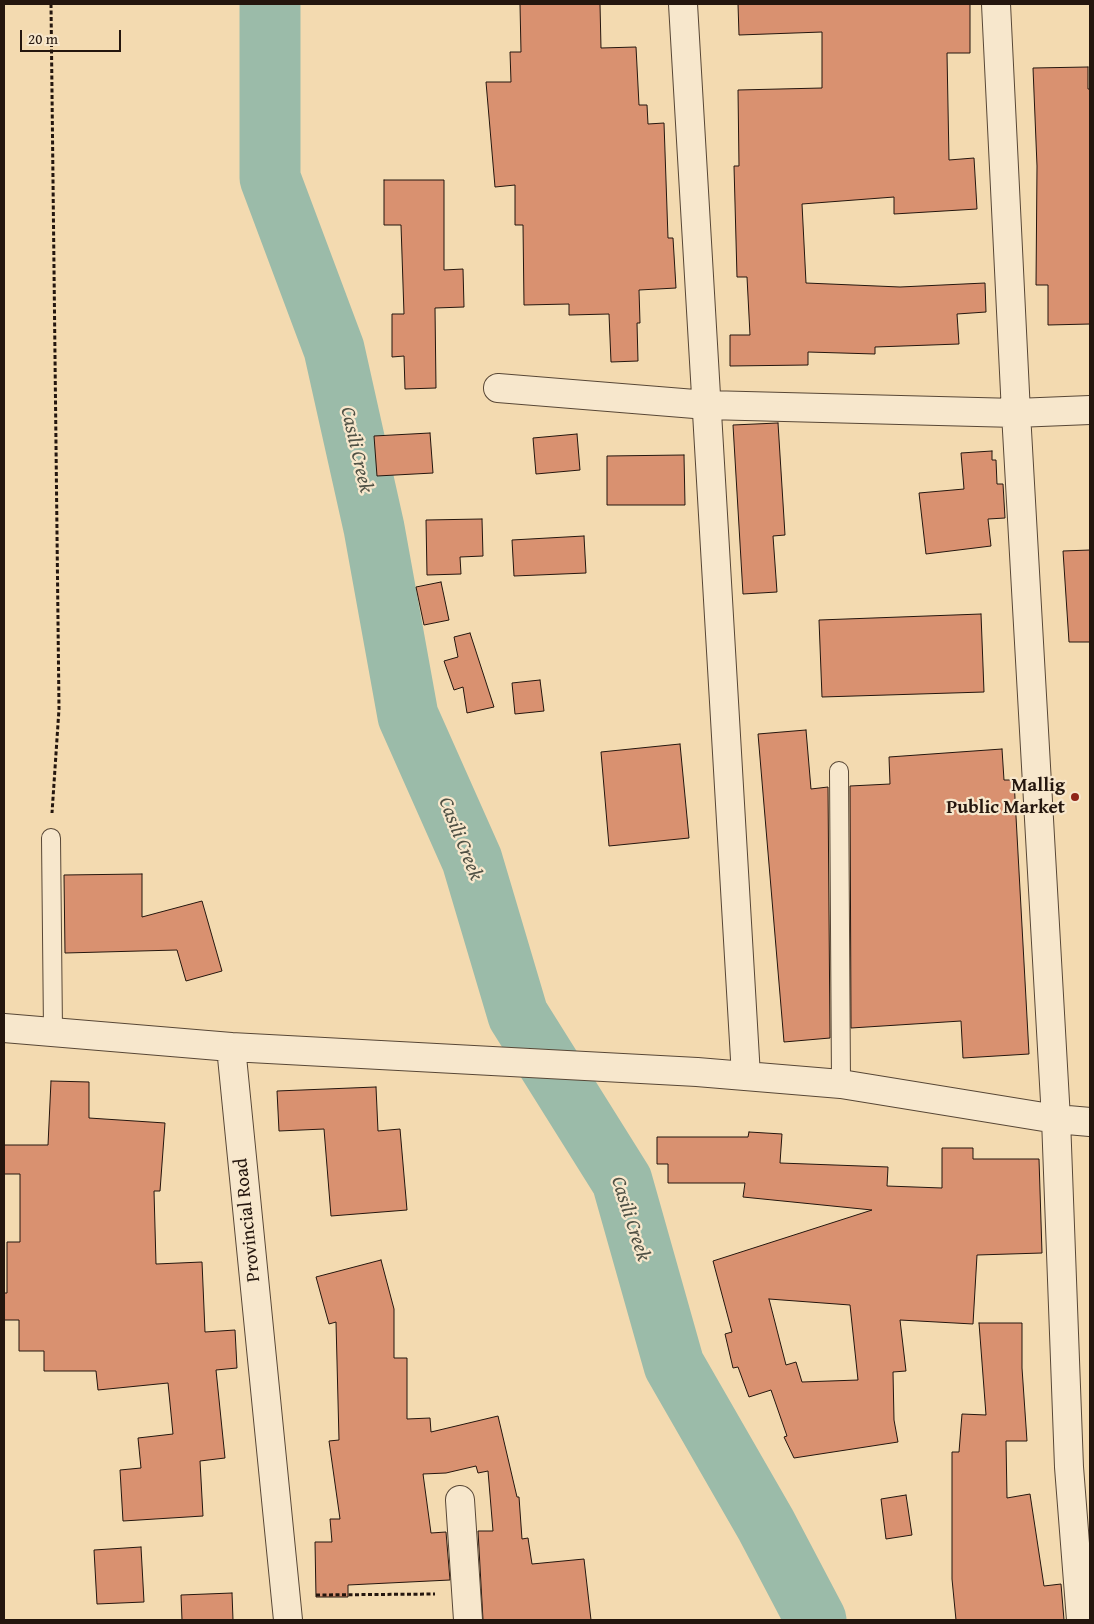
<!DOCTYPE html>
<style>
body{margin:0}
#map{position:relative;width:1094px;height:1624px;overflow:hidden;background:#f3dab0;font-family:"Gentium Book Plus",serif}
canvas{display:block}
.frame{position:absolute;inset:0;border:5px solid #24160e;pointer-events:none}
.scale{position:absolute;left:20px;top:30px;width:101px;height:22px;box-sizing:border-box;border:2px solid #24160e;border-top:0;padding-left:6px;font-size:15px;line-height:18px;white-space:nowrap;color:#24160e;-webkit-text-stroke:4px #f7e7cc;paint-order:stroke}
</style>
<div id="map">
<canvas width="1094" height="1624"></canvas>
<div class="frame"></div>
<div class="scale">20 m</div>
</div>
<script>
const context = document.querySelector('canvas').getContext('2d');
context.lineJoin = 'round';
function toPath(rows) {
  const path = new Path2D();
  for (const r of rows) {
    path.moveTo(r[0], r[1]);
    for (let i = 2; i < r.length; i += 2) path.lineTo(r[i], r[i + 1]);
  }
  return path;
}
function stroke(path, color, width, dash) {
  context.strokeStyle = color;
  context.lineWidth = width;
  context.lineCap = dash ? 'butt' : 'round';
  context.setLineDash(dash || []);
  context.stroke(path);
}
function paint(path, color) {
  context.fillStyle = color;
  context.fill(path, 'evenodd');
}
function write(font, color, halo, rows, align = 'center') {
  context.font = font + ' "Gentium Book Plus",serif';
  context.lineWidth = 4.5;
  context.setLineDash([]);
  context.textBaseline = 'middle';
  context.strokeStyle = halo;
  context.fillStyle = color;
  for (const [text, x, y, turn = 0] of rows) {
    context.save();
    context.translate(x, y);
    context.rotate((+turn || 0) * Math.PI / 180);
    context.textAlign = isNaN(turn) ? turn : align;
    if (halo) context.strokeText(text, 0, 0);
    context.fillText(text, 0, 0);
    context.restore();
  }
}
stroke(toPath([
 [270,4,270,178,334,349,374,528,408,716,472,860,518,1015,622,1181,674,1365,766,1525,816,1620]
]), '#9bbba9', 61);
const building = toPath([
 [520,4,600,4,601,48,636,47,639,105,647,105,648,124,664,123,668,238,673,238,676,288,639,290,640,323,637,323,638,361,611,362,609,314,569,315,569,304,524,305,523,225,515,225,515,185,495,187,486,82,511,82,510,52,521,52,520,4],
 [738,4,970,4,970,53,947,53,949,160,974,158,977,209,894,214,894,197,802,204,806,283,900,287,985,283,986,312,957,314,959,344,875,347,875,354,808,352,808,365,730,366,730,335,750,335,747,277,737,277,734,166,739,166,738,90,822,88,822,32,739,35,738,4],
 [1088,67,1088,89,1090,89,1090,324,1048,325,1048,285,1036,285,1037,166,1033,68,1088,67],
 [384,180,444,180,444,270,463,269,464,307,435,308,436,388,405,389,404,356,392,357,392,314,404,314,401,225,384,225,384,180],
 [778,423,785,535,773,536,777,592,743,594,733,425,778,423],
 [430,433,433,473,377,476,374,436,430,433],
 [577,434,580,470,536,474,533,438,577,434],
 [992,451,992,460,996,460,997,484,1003,484,1005,518,988,519,991,546,926,554,919,493,964,489,961,453,992,451],
 [684,455,685,505,607,505,607,456,684,455],
 [482,519,483,556,460,557,461,574,427,575,426,520,482,519],
 [584,536,586,573,514,576,512,540,584,536],
 [1090,550,1090,642,1069,642,1063,551,1090,550],
 [441,582,449,620,424,625,416,587,441,582],
 [981,614,984,692,822,697,819,620,981,614],
 [470,633,494,707,467,713,463,687,454,690,444,661,458,657,454,637,470,633],
 [540,680,544,711,515,714,512,683,540,680],
 [806,730,811,789,828,787,830,1038,784,1042,758,734,806,730],
 [680,744,689,838,609,846,601,752,680,744],
 [1002,749,1004,780,1014,780,1029,1054,963,1058,961,1021,851,1028,850,786,890,784,889,757,1002,749],
 [142,874,142,917,202,901,222,971,186,981,177,950,65,953,64,875,142,874],
 [51,1081,89,1082,89,1118,165,1123,160,1191,154,1191,156,1264,202,1262,205,1332,235,1330,237,1368,216,1370,225,1458,200,1461,203,1516,123,1521,120,1470,141,1468,138,1438,173,1434,168,1383,98,1390,96,1371,44,1371,44,1351,19,1351,19,1320,4,1320,4,1293,7,1293,7,1242,20,1242,20,1174,4,1174,4,1145,48,1145,51,1081],
 [376,1087,378,1131,400,1129,407,1210,331,1216,324,1129,279,1131,277,1091,376,1087],
 [749,1132,782,1134,780,1163,888,1167,887,1186,942,1188,942,1148,973,1148,973,1159,1039,1159,1042,1253,977,1255,973,1324,900,1320,906,1371,893,1372,894,1420,898,1442,794,1458,784,1437,787,1436,771,1390,749,1397,738,1367,733,1368,725,1334,732,1332,713,1261,872,1210,743,1197,745,1183,668,1183,668,1164,657,1164,657,1137,748,1137,749,1132],
 [769,1299,850,1305,858,1380,802,1382,796,1362,786,1365,769,1299],
 [381,1260,394,1309,394,1358,407,1358,407,1419,430,1418,431,1432,498,1416,517,1497,519,1497,522,1539,528,1538,532,1564,584,1559,591,1620,483,1620,478,1531,493,1531,488,1471,478,1473,476,1466,446,1473,423,1474,431,1533,446,1532,450,1580,348,1585,348,1597,316,1597,315,1542,332,1542,330,1519,340,1519,329,1441,339,1440,336,1322,329,1324,316,1277,381,1260],
 [979,1323,1022,1323,1022,1368,1027,1441,1006,1441,1007,1498,1030,1494,1044,1586,1061,1584,1064,1620,956,1620,952,1579,952,1452,959,1452,962,1414,986,1415,979,1323],
 [906,1495,912,1535,886,1539,881,1499,906,1495],
 [141,1547,144,1602,97,1604,94,1550,141,1547],
 [232,1593,233,1620,182,1620,181,1595,232,1593]
]);
paint(building, '#d99170');
stroke(building, '#24160e', 1);
const lane = toPath([
 [839,771,841,1084],
 [51,838,53,1031]
]);
const street = toPath([
 [683,4,746,1076],
 [996,4,1016,413,1056,1119,1069,1467,1081,1620],
 [498,388,707,405,1016,413,1090,410],
 [4,1028,231,1047,288,1620],
 [231,1047,697,1072,841,1084,1056,1119,1090,1122],
 [460,1500,468,1620]
]);
stroke(lane, '#584736', 20);
stroke(street, '#584736', 30);
stroke(toPath([
 [51,4,59,709,52,813],
 [316,1595,435,1594]
]), '#24160e', 3, [4, 2.5]);
stroke(lane, '#f7e7cc', 18);
stroke(street, '#f7e7cc', 28);
for (const [x, y, r, color] of [
 [1075,797,5,"#8f2418"]
]) {
  const dot = new Path2D();
  dot.arc(x, y, r, 0, 2 * Math.PI);
  context.fillStyle = color;
  context.fill(dot);
  stroke(dot, '#f7e7cc', 2);
}
write('bold 19px', '#24160e', '#f7e7cc', [
 ["Mallig",1065,786],
 ["Public Market",1065,808]
], 'right');
write('19px', '#24160e', '#f7e7cc', [
 ["Provincial Road",248,1220,-96]
]);
write('italic 20px', '#4e5044', '#f7e7cc', [
 ["Casili Creek",356,450,77],
 ["Casili Creek",460,839,68],
 ["Casili Creek",630,1219,72]
]);
</script>
